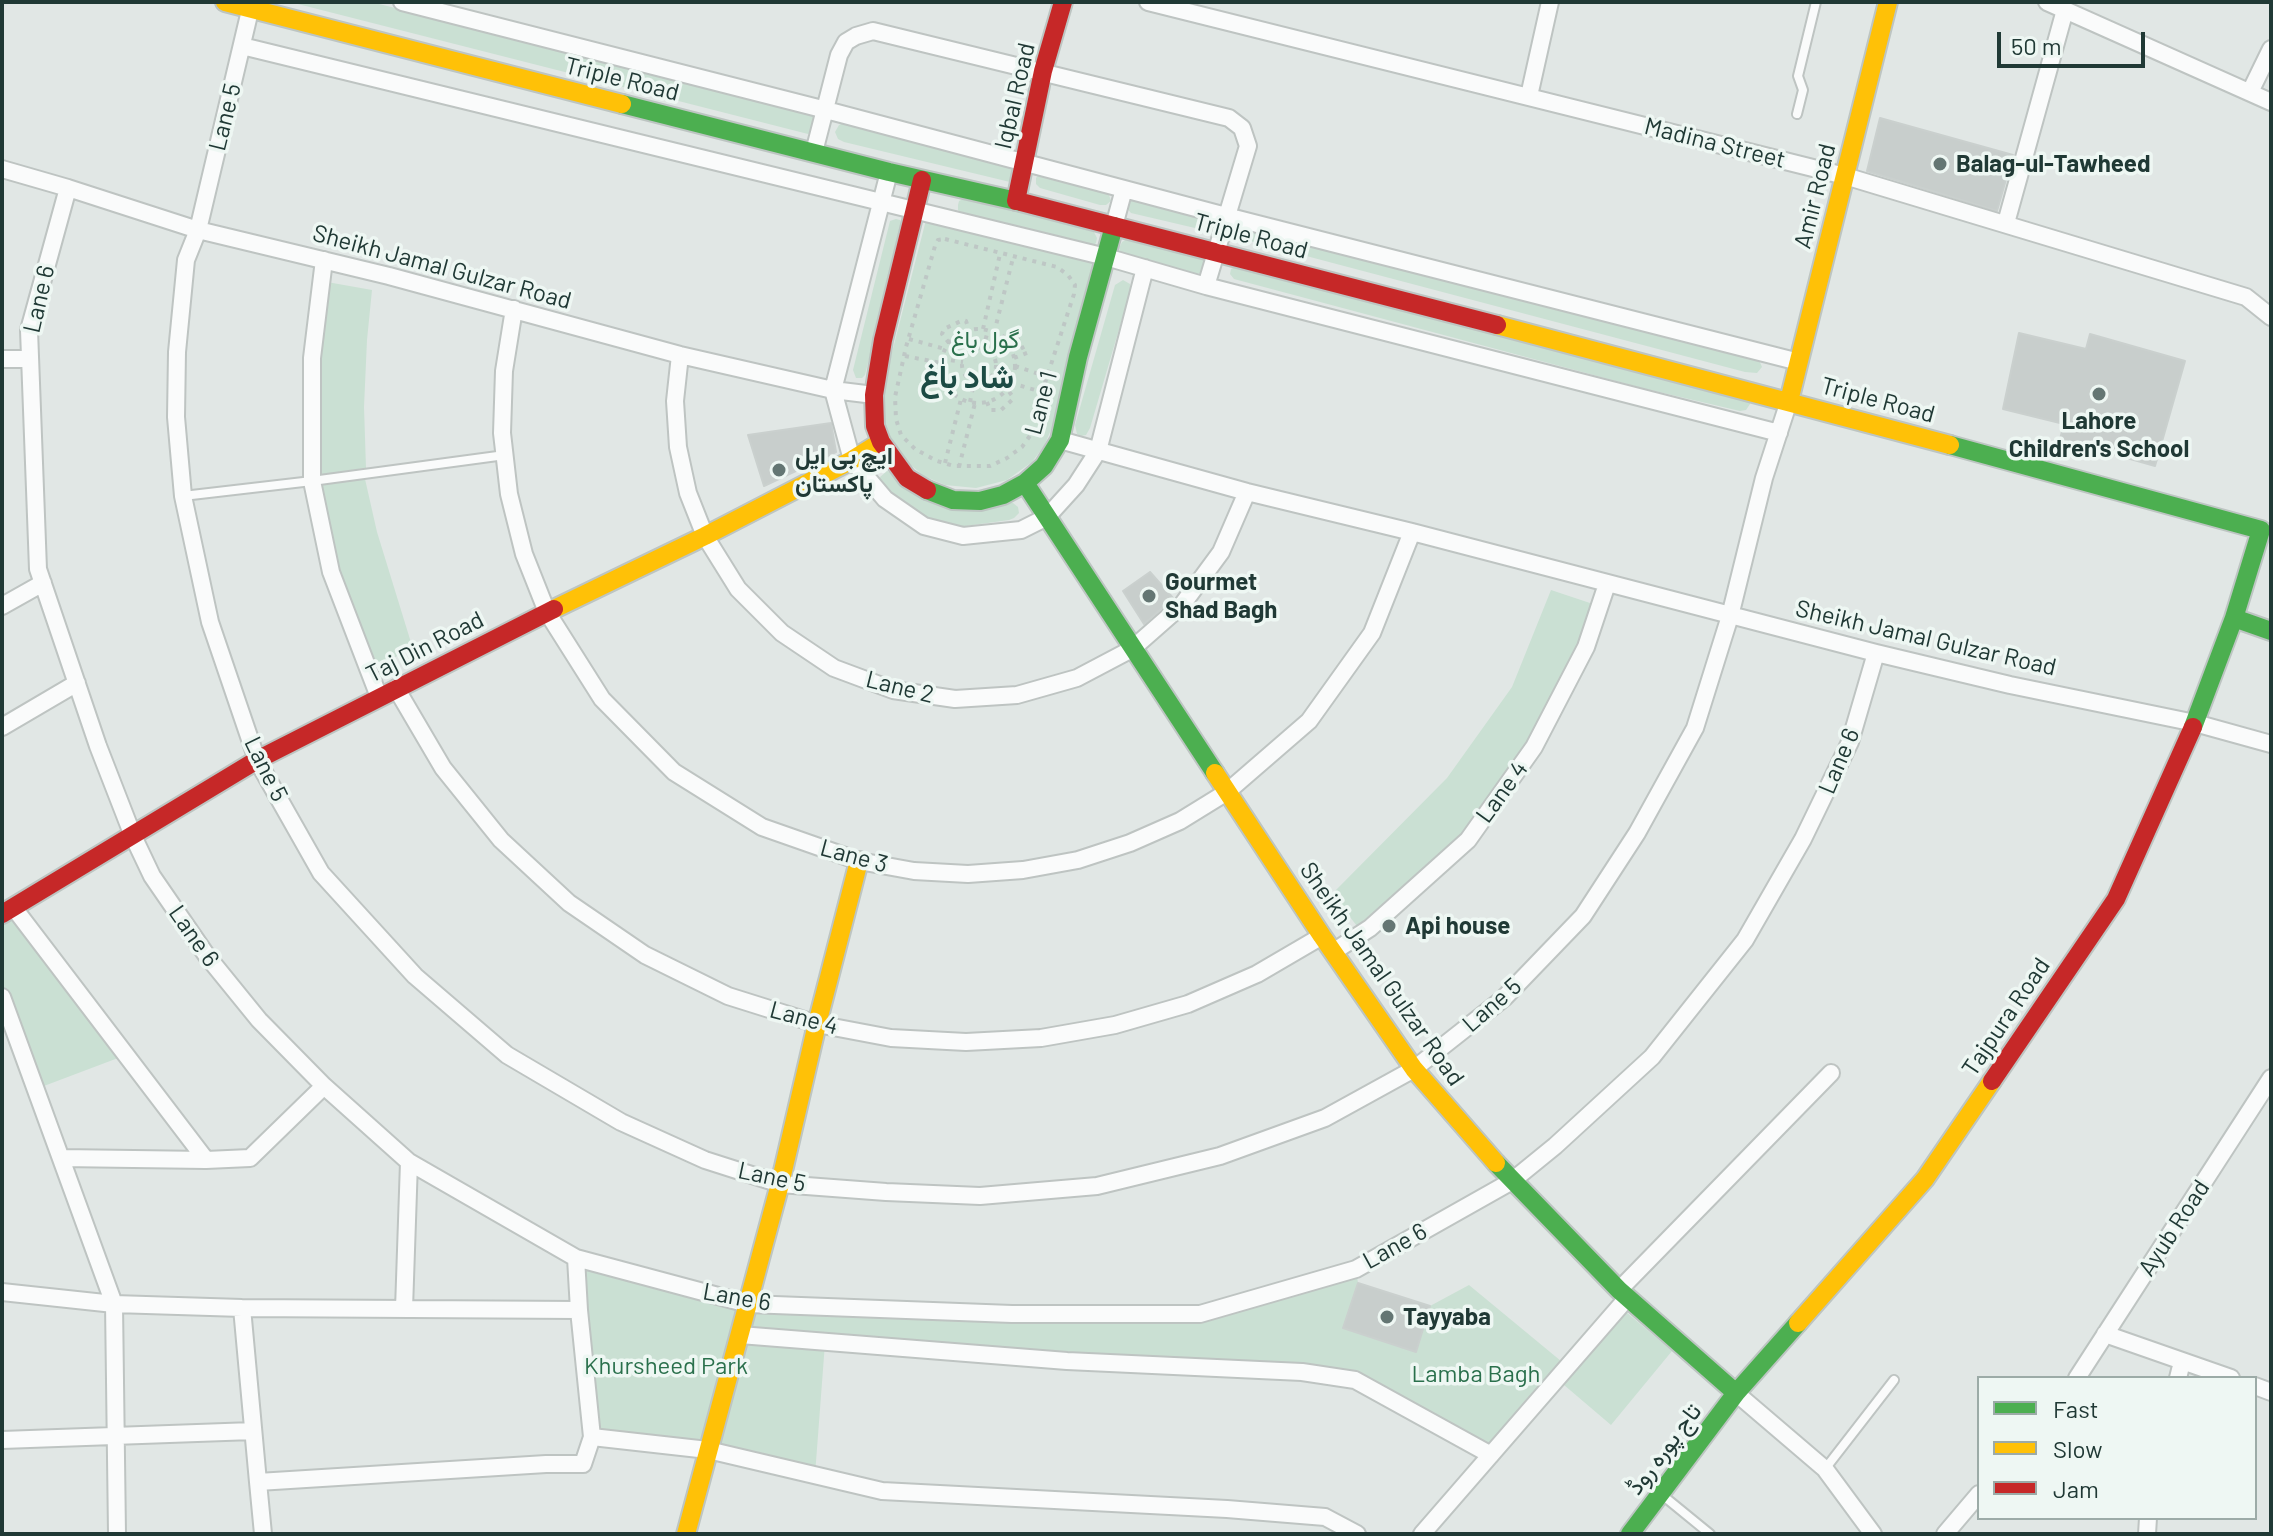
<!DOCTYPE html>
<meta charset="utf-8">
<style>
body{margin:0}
#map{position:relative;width:2273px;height:1536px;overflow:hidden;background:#e1e7e5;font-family:Barlow,sans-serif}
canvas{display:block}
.frame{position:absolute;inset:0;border:4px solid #203935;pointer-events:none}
.legend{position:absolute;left:1977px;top:1376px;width:280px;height:144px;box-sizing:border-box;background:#eef7f3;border:2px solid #9caba7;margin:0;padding:10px 14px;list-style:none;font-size:24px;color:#203935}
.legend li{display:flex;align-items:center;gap:16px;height:40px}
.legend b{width:40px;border:2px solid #9caba7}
.scale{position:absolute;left:1997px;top:32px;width:148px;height:36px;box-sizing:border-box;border:4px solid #203935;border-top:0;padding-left:10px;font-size:24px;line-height:28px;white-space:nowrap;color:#203935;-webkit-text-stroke:6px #eef7f3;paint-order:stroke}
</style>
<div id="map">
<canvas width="2273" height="1536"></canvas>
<div class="frame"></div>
<ul class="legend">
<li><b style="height:10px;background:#4caf50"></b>Fast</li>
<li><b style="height:10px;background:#ffc107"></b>Slow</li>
<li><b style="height:10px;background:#c62828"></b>Jam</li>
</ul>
<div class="scale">50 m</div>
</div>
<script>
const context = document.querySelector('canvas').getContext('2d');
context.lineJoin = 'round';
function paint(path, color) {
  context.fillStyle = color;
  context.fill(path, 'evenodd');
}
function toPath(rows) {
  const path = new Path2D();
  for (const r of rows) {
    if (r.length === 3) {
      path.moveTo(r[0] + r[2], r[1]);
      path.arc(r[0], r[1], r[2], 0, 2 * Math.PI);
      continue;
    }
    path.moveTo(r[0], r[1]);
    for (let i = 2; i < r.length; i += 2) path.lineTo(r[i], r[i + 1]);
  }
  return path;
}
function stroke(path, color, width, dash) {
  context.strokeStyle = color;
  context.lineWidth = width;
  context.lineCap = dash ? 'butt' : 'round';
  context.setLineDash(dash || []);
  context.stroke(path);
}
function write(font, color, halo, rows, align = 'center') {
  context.font = font + ' Barlow,Vazirmatn,sans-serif';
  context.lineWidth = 7;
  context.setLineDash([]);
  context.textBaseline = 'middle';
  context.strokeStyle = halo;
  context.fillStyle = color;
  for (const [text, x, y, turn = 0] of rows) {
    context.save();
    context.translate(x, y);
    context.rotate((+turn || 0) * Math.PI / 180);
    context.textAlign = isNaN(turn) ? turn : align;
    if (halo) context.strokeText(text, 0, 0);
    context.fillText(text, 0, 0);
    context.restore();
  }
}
paint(toPath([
 [290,2,371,2,813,112,817,116,812,132,808,134],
 [843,123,1015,166,1010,182,844,142,838,139,835,132,839,125],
 [1039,174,1108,192,1111,201,1106,205,1100,205,1040,188,1036,184,1036,178],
 [967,197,1094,232,1097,238,1096,243,1093,246,963,216,958,210,958,205,959,201],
 [1128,198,1216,218,1218,223,1216,230,1212,232,1131,213,1125,206],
 [896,219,900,220,902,225,865,375,862,378,856,378,853,370,890,221],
 [926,220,1097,260,1054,423,1044,446,1032,462,1007,480,976,488,945,485,924,476,901,457,887,436,879,403],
 [1237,227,1759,360,1762,367,1757,373,1745,372,1242,239,1235,234],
 [1127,239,1203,256,1207,263,1204,272,1197,274,1121,255,1119,248,1122,242],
 [1238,265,1750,400,1750,404,1746,410,1740,411,1642,388,1234,279,1230,274,1231,269],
 [1123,280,1130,284,1130,292,1090,428,1086,435,1081,436,1077,434,1075,425,1115,285],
 [327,282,372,290,367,340,364,407,366,468,318,475,318,368],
 [887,471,892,472,913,490,1013,503,1018,507,1019,513,1014,518,1009,520,959,527,926,518,903,504,881,485,880,477],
 [365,479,377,532,413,649,375,666,336,567,329,539,321,485],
 [1551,590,1596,605,1540,725,1467,834,1357,926,1332,894,1447,778,1512,687],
 [14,908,126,1055,36,1089,2,997,2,914],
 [576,1258,748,1304,1200,1314,1356,1269,1358,1283,1343,1328,1415,1351,1430,1306,1469,1285,1567,1366,1619,1306,1672,1351,1611,1425,1557,1379,1491,1455,1355,1380,825,1343,815,1475,592,1437]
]), '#cae0d3');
const building = toPath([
 [1880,118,2013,155,1997,211,1867,171,1880,118],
 [2019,333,2086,349,2090,334,2185,361,2155,466,2060,439,2064,424,2003,409,2019,333],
 [831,423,836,452,764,486,748,435,831,423],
 [1150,572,1173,598,1144,624,1123,591,1150,572],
 [1358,1283,1430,1306,1416,1352,1343,1328,1358,1283]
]);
paint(building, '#c8cecc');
stroke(building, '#cad0ce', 2);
const lane = toPath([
 [1797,114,1803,90,1798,76,1816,2],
 [183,496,312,481,505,455],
 [1825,1469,1894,1380],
 [1661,1494,1710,1534]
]);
const street = toPath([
 [252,2,198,230,186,260,177,352,176,417,183,496,210,622,257,760,321,873,415,976,507,1055,621,1122,705,1160,780,1184,886,1192,980,1196,1097,1186,1220,1156,1325,1118,1414,1069,1504,998,1583,916,1637,833,1695,728,1730,616,1764,478,1789,401],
 [402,2,826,110,1226,216,1799,362],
 [1148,2,1845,176,2246,297,2271,317],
 [2047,2,2271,102],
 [242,46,1106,257,1206,286,1779,433],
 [2250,92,2271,49],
 [1529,96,1550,2],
 [814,152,839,55,846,42,856,36,873,31,1229,118,1242,128,1248,146,1206,286],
 [2,169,68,188,198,230,389,276,680,355,833,390,874,395],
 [889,172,833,390,852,460,885,499,924,526,963,536,1021,530,1047,517,1076,485,1098,451,1145,268],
 [68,188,29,330,38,569,98,746,133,836,152,876,207,956,259,1020,324,1086,409,1162,576,1258,748,1304,1012,1314,1200,1314,1356,1269,1512,1181,1555,1146,1652,1057,1745,940,1803,839,1850,742,1876,653],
 [2006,223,2065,10],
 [1114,226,1124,189],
 [324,260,312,358,312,481,331,572,379,697],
 [514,309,504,371,502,433,509,494,524,554,547,612,602,699,674,772,762,827,859,861,914,871,968,874,1023,870,1078,860,1130,843,1180,821,1227,792,1309,721,1372,633,1412,532],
 [680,355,675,401,678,447,688,493,705,536,738,589,782,633,834,668,893,690,955,699,1017,695,1077,678,1132,649,1182,605,1221,552,1247,492],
 [2,359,30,359],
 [1060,440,1247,492,1412,532,1876,653,2010,685,2195,723,2271,744],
 [2,606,43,583],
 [396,688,443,768,501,840,569,903,645,955,728,996,817,1024,891,1038,966,1042,1041,1038,1115,1025,1188,1004,1257,974,1322,936],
 [2,727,77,683],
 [14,908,206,1160],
 [1333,952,1370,928,1468,840,1534,747,1586,647,1607,584],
 [2,997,114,1304,117,1534],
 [61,1158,206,1160,250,1158,324,1086],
 [1619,1290,1831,1073],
 [2,1292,114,1304,242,1308,579,1310,576,1258],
 [242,1308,258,1482,546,1464,583,1464,592,1437,708,1450,882,1491,1227,1509,1325,1517,1357,1534],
 [404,1309,409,1162],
 [579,1310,592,1437],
 [2105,1334,2231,1378],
 [740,1335,1067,1361,1302,1372,1355,1380,1491,1455],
 [2077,1378,2271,1078],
 [2178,1378,2182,1362],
 [2255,1386,2271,1392],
 [1736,1393,1825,1469,1873,1534],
 [2,1440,253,1431],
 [258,1482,263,1534],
 [1422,1534,1628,1297],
 [1945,1534,1979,1494],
 [2147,1534,2148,1518]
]);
const fast = toPath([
 [622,104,889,172,1021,202],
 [1950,445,2261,530,2234,618,2193,727],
 [1025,483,1215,773],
 [927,490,953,500,980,501,1003,495,1025,483,1044,466,1060,440,1078,357,1114,226],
 [2234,618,2271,631],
 [1496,1163,1619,1290,1736,1393],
 [1630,1534,1736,1393,1798,1323]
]);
const slow = toPath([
 [225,2,622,104],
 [1497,325,1950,445],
 [1789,401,1888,2],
 [554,609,705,536,852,460,881,442],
 [1215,773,1322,936,1414,1069,1496,1163],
 [1798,1323,1925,1179,1992,1081],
 [686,1534,780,1184,817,1024,859,861]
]);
const jam = toPath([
 [922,180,883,340,874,395,875,426,881,442,907,478,927,490],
 [1016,201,1043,71,1063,2],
 [1021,202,1497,325],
 [2,914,257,760,554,609],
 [1992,1081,2116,899,2193,727]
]);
stroke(lane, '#bec4c2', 12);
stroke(street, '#bec4c2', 20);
stroke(fast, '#bdc5c2', 22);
stroke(slow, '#bdc5c2', 22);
stroke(jam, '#bdc5c2', 22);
stroke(toPath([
 [945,239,1057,267,1068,275,1075,285,1074,294,1042,392,1040,415,1034,430,1022,447,1007,458,990,466,954,466,937,461,915,449,901,435,896,419,895,397,906,347,935,246,938,240,945,239],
 [978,366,37],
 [983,329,1000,254],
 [994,333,1013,258],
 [1002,338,1009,332,1014,332,1026,354],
 [909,339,945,349],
 [949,343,942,334,944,329,963,320,966,321,969,330],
 [979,365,17],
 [983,349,988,330],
 [905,356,941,363],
 [1014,358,1032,351],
 [941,359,963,362],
 [1015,366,1054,379],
 [995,372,1014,375],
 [1011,383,1042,392],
 [970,402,974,382],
 [987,402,990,410,1001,410,1012,400,1013,397,1007,389],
 [945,463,961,399],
 [959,467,975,403]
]), '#bec7c5', 4, [4, 6]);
stroke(lane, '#fafbfb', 8);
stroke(street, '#fafbfb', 16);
stroke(fast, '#4caf50', 18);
stroke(slow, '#ffc107', 18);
stroke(jam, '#c62828', 18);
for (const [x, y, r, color] of [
 [1940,164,8,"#647673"],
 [2099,394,8,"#647673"],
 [779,470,8,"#647673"],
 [1149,596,8,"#647673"],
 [1389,926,8,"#647673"],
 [1387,1317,8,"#647673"]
]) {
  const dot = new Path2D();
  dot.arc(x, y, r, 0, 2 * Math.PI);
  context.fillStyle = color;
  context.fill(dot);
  stroke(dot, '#eef7f3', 3);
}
write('24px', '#203935', '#eef7f3', [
 ["Triple Road",622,79,14],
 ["Iqbal Road",1015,96,-77],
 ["Lane 5",225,117,-76],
 ["Madina Street",1715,143,14],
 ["Amir Road",1815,196,-76],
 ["Triple Road",1251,236,15],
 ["Sheikh Jamal Gulzar Road",442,267,15],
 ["Lane 6",39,299,-77],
 ["Triple Road",1878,400,15],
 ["Lane 1",1041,403,-75],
 ["Sheikh Jamal Gulzar Road",1926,638,13],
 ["Taj Din Road",425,647,-27],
 ["Lane 2",900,687,14],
 ["Lane 6",1839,761,-67],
 ["Lane 5",266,769,64],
 ["Lane 4",1502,792,-54],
 ["Lane 3",854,856,15],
 ["Lane 6",194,936,55],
 ["Sheikh Jamal Gulzar Road",1382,974,55],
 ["Lane 5",1492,1005,-41],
 ["Tajpura Road",2006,1017,-56],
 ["Lane 4",804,1018,15],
 ["Lane 5",772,1177,12],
 ["Ayub Road",2174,1228,-57],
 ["Lane 6",1395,1246,-29],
 ["Lane 6",737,1297,10],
 ["تاج پورہ روڈ",1664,1449,-53]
]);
write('bold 24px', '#203935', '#eef7f3', [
 ["Balag-ul-Tawheed",1956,164],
 ["Lahore",2099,421,"center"],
 ["Children's School",2099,449,"center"],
 ["ایچ بی ایل",795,456],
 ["پاکستان",795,484],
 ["Gourmet",1165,582],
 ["Shad Bagh",1165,610],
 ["Api house",1405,926],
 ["Tayyaba",1403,1317]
], 'left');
write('24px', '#2a704c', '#eef7f3', [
 ["گول باغ",985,340],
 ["Khursheed Park",666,1366],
 ["Lamba Bagh",1476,1374]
]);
write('bold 32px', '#1c4b44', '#eef7f3', [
 ["شاد باٰغ",967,377]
]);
</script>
